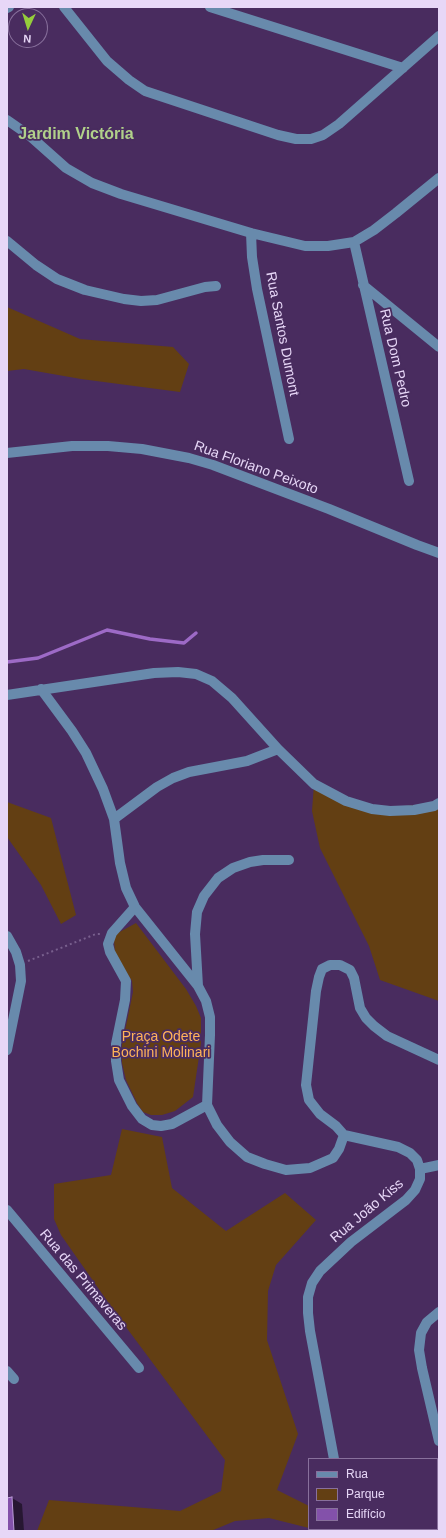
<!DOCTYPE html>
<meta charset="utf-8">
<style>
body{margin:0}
#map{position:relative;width:446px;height:1538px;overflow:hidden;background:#492c5f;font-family:Arial,sans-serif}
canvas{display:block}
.frame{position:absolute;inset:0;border:8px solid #e7d7f7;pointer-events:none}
.legend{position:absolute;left:308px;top:1458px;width:130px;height:72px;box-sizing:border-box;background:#492c5f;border:1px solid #88709c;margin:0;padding:5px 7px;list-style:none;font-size:12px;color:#e7d7f7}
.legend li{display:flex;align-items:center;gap:8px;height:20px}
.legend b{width:20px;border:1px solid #88709c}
.north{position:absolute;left:8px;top:8px;width:40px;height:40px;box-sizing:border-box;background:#492c5f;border:1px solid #88709c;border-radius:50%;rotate:184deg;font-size:11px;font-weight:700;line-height:16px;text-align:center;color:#e7d7f7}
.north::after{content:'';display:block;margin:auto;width:14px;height:18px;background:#95cc3b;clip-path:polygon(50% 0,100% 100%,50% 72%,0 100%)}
</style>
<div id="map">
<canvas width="446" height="1538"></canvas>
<div class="frame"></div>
<ul class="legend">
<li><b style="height:5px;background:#688aac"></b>Rua</li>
<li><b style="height:11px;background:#633f13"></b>Parque</li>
<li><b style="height:11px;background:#8351aa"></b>Edifício</li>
</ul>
<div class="north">N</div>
</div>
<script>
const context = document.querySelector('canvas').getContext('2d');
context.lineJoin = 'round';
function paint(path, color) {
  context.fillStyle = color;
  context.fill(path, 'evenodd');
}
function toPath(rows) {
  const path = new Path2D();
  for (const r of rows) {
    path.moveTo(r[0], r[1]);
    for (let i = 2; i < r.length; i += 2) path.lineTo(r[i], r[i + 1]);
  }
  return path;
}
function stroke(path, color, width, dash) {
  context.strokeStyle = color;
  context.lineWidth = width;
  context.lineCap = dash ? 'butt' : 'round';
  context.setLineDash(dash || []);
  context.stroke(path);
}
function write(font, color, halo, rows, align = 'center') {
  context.font = font + ' Arial,sans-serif';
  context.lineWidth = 3.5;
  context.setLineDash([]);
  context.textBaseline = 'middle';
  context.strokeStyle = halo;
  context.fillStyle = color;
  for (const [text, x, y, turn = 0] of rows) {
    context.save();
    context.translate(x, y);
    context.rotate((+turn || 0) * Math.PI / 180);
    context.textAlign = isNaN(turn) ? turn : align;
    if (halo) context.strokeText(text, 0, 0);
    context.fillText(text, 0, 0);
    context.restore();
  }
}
paint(toPath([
 [7,307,80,339,173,347,189,364,180,392,81,379,24,369,7,371],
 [314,784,372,809,439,803,439,1001,380,980,369,946,320,848,312,811],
 [7,802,51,818,76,915,61,924,41,885,7,837],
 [136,923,186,989,196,1006,201,1018,201,1043,193,1097,175,1111,162,1115,151,1115,143,1112,137,1103,126,1080,122,1063,122,1045,133,992,132,981,115,954,114,939,116,934],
 [122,1129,162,1137,172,1188,226,1231,285,1193,316,1220,276,1265,268,1291,267,1340,298,1434,277,1490,309,1506,309,1528,269,1518,235,1521,211,1531,37,1531,49,1500,180,1511,221,1491,225,1460,117,1315,61,1235,54,1219,54,1184,111,1175]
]), '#633f13');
paint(toPath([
 [12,1498,22,1504,24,1531,7,1531,7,1499]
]), '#0007');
stroke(toPath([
 [7,662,38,658,107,630,150,639,184,643,196,633]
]), '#9d6ac6', 3.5);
const building = toPath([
 [12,1497,14,1531,7,1531,7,1498,12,1497]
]);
paint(building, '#8351aa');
stroke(building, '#bb9cd8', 1);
stroke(toPath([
 [28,961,96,934,101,934]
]), '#785f8d', 2, [2, 3]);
stroke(toPath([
 [64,7,107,61,129,80,145,91,278,135,296,139,311,139,323,135,339,124,439,36],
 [210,7,403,68],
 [7,8,9,7],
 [7,120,30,136,66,168,92,183,121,194,251,233,305,246,328,246,354,242,374,230,396,213,439,178],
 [251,233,252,257,257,289,289,439],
 [7,241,36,265,57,279,85,290,124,299,141,301,157,300,205,287,216,286],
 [354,242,409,481],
 [363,285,439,347],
 [7,453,72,446,108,446,142,449,189,458,213,465,329,509,417,545,439,553],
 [41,689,72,731,86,753,103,789,114,819,120,863,126,888,135,907,198,986],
 [7,695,154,673,178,672,196,674,212,681,232,698,278,749,314,784,346,801,372,809,390,811,414,810,434,806,439,803],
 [114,819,157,787,173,778,189,772,247,761,278,749],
 [289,860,263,860,250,862,233,868,218,878,204,896,197,912,195,934,198,986,206,1001,210,1017,210,1035,207,1105,217,1125,230,1142,247,1157,265,1164,286,1170,310,1168,333,1158,339,1149,344,1135],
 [135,907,112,933,108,944,110,952,126,981,125,1000,116,1044,116,1061,119,1080,132,1106,142,1119,152,1125,161,1126,172,1124,207,1105],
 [7,936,16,952,20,965,21,981,7,1050],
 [420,1169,439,1165],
 [7,1210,139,1368],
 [439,1312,427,1322,421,1333,419,1350,422,1368,439,1441],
 [7,1371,14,1379],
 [334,1459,310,1331,308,1313,308,1297,312,1283,320,1271,351,1242,406,1200,415,1190,420,1179,420,1169,417,1160,410,1153,398,1147,344,1135,336,1126,320,1114,309,1100,306,1085,316,991,319,977,322,969,330,965,340,965,350,970,354,978,360,1008,366,1018,374,1026,387,1036,439,1060],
 [317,1531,318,1529]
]), '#688aac', 10);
write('14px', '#e7d7f7', '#492c5f', [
 ["Rua Santos Dumont",282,334,79],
 ["Rua Dom Pedro",395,358,77],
 ["Rua Floriano Peixoto",256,468,20],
 ["Rua João Kiss",367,1211,-40],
 ["Rua das Primaveras",83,1280,50]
]);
write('14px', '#ffb358', '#492c5f', [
 ["Praça Odete",161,1037],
 ["Bochini Molinari",161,1053]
]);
write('bold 16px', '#b1d18a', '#492c5f', [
 ["Jardim Victória",76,135]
]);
</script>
